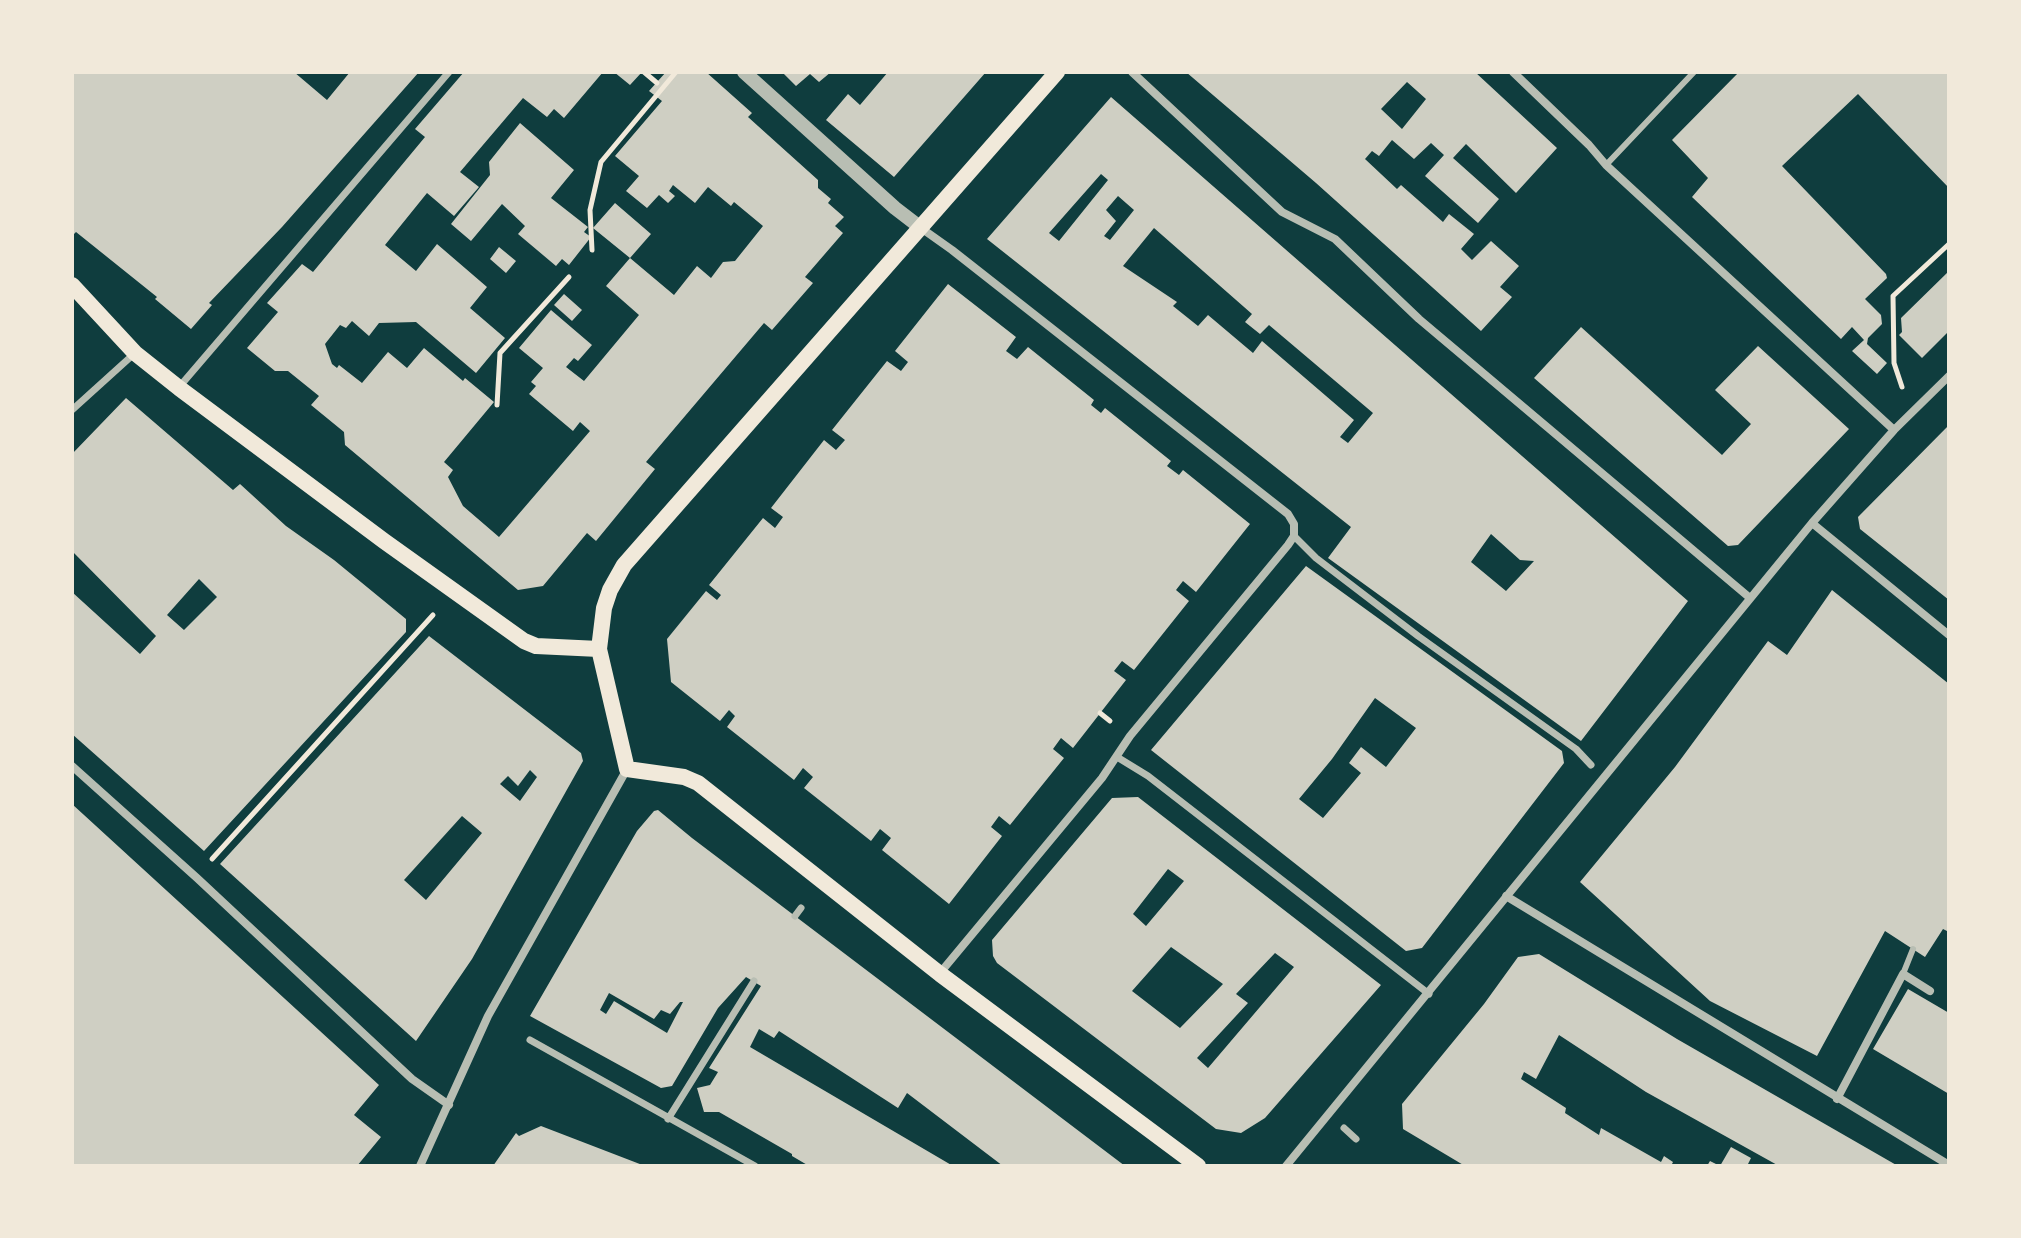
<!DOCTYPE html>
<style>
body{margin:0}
#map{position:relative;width:2021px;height:1238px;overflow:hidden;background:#0f3d3e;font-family:Merriweather,serif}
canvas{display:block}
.frame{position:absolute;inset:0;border:74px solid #f1e9da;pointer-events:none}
</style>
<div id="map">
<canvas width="2021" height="1238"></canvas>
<div class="frame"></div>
</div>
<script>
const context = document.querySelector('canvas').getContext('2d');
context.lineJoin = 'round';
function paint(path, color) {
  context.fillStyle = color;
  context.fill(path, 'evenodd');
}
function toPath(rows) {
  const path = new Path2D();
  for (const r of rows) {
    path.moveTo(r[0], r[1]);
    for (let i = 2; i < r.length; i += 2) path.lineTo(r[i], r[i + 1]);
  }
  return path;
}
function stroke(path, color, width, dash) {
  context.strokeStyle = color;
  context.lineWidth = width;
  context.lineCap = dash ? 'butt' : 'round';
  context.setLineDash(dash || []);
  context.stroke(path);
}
paint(toPath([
 [72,72,294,72,327,100,350,72,419,72,282,227,209,303,212,305,191,329,155,299,157,297,76,232,74,234,72,232],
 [464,72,603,72,564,118,554,109,547,117,523,98,460,172,479,187,454,216,427,193,385,245,416,271,437,244,487,287,470,308,505,338,476,373,416,322,379,323,369,336,352,321,346,328,340,325,325,344,332,364,337,368,339,365,362,383,388,352,407,368,424,348,463,381,465,378,494,402,444,462,453,470,448,477,463,506,499,537,590,431,580,422,573,431,529,394,536,386,531,382,543,368,519,348,551,310,592,345,578,361,574,358,566,367,584,381,639,315,606,286,630,258,593,228,615,203,651,234,630,258,674,295,697,266,711,278,723,262,735,261,763,226,734,202,731,206,708,187,695,203,673,185,669,191,675,196,668,203,659,195,647,208,626,191,639,176,615,156,662,101,649,91,666,72,706,72,752,113,748,117,818,180,818,188,831,199,828,203,844,217,835,226,843,233,805,277,813,283,772,330,764,323,646,462,655,469,596,541,587,533,543,586,518,590,345,445,344,432,311,405,319,396,288,371,275,371,247,348,278,312,267,303,302,264,313,272,425,137,415,129],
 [614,72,642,72,630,85],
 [782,72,831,72,819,82,810,74,796,86],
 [888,72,986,72,894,177,826,120,848,94,860,105],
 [1186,72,1475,72,1557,148,1516,193,1466,144,1453,158,1499,199,1478,223,1425,176,1444,155,1431,143,1414,159,1392,140,1379,156,1372,151,1365,159,1397,189,1401,185,1443,222,1449,214,1474,234,1461,249,1472,260,1491,241,1519,266,1500,287,1512,297,1481,331,1316,183],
 [1407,82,1426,99,1402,129,1381,109],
 [1739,72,1949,72,1949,188,1858,94,1782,166,1886,274,1887,278,1865,299,1881,315,1882,324,1868,338,1867,344,1887,363,1877,374,1852,351,1864,340,1852,327,1841,339,1692,197,1708,178,1672,140],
 [1111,97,1688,601,1581,741,1328,558,1351,527,987,239],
 [1101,174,1108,180,1059,241,1049,233],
 [1118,196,1134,210,1110,240,1104,236,1116,221,1106,210],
 [1154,228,1252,314,1245,322,1260,334,1269,325,1373,413,1348,443,1340,437,1354,420,1262,341,1253,353,1208,315,1198,326,1173,306,1177,302,1123,266],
 [1491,534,1520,560,1534,561,1506,591,1471,562],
 [520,123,574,170,551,198,588,227,584,232,591,237,569,265,562,259,556,266,518,234,525,226,502,204,471,241,451,224,490,175,489,162],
 [499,247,516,261,506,273,490,259],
 [1949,271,1949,331,1922,358,1899,335,1902,332,1901,318],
 [948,284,1016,337,1006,351,1017,359,1028,347,1094,400,1091,405,1101,413,1105,408,1171,461,1167,466,1179,475,1183,470,1250,524,1196,592,1183,581,1176,590,1189,601,1134,670,1122,661,1114,671,1126,680,1073,748,1061,738,1053,749,1064,758,1010,825,999,816,991,827,1002,836,949,904,882,850,891,838,880,829,871,841,804,788,813,777,803,768,794,780,727,727,735,716,729,710,720,721,671,682,667,639,706,591,717,600,721,595,709,585,763,518,775,528,783,517,771,508,824,440,836,450,845,440,832,430,887,361,901,371,908,362,895,351],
 [564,294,582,310,572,321,554,305],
 [1581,327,1722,455,1751,424,1715,390,1758,346,1849,429,1738,545,1728,546,1534,378],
 [126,398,233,490,240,484,286,526,334,560,406,619,406,632,204,851,72,734,72,592,140,654,156,636,72,551,72,454],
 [199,579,217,597,184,630,167,615],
 [1949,425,1949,600,1860,529,1858,517],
 [1306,566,1562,751,1564,763,1422,948,1406,951,1151,750],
 [1375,698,1416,728,1386,767,1361,747,1349,763,1361,773,1323,818,1299,799,1332,759],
 [1832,590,1949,684,1949,932,1943,929,1925,957,1885,931,1817,1056,1710,1001,1580,882,1675,767,1768,641,1787,655],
 [429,636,581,753,583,761,472,959,416,1041,220,864],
 [530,770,537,777,520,801,500,784,508,776,518,786],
 [462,816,482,833,426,900,404,880],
 [1138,797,1381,985,1265,1118,1241,1133,1216,1129,997,963,993,956,992,940,1112,798],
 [1168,869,1184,881,1146,926,1133,914],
 [1171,947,1223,984,1180,1028,1132,991],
 [1275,953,1294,967,1208,1068,1197,1058,1248,1003,1236,994],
 [72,804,379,1085,354,1115,381,1137,357,1166,72,1166],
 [658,810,692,838,1125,1166,1003,1166,907,1093,898,1108,779,1031,774,1038,759,1029,750,1047,953,1166,809,1166,792,1156,792,1154,719,1112,704,1112,697,1088,710,1085,718,1072,709,1068,761,986,746,977,718,1008,672,1086,661,1088,530,1016,637,831,654,811],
 [609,993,654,1019,661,1010,670,1014,680,1002,683,1002,667,1033,614,1001,606,1014,600,1010],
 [1539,954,1677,1039,1898,1166,1779,1166,1646,1092,1559,1035,1536,1079,1524,1072,1521,1079,1566,1108,1565,1113,1599,1135,1601,1128,1661,1162,1664,1156,1673,1162,1671,1166,1465,1166,1403,1129,1402,1104,1484,1004,1518,957],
 [1908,989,1949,1013,1949,1094,1873,1049],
 [541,1126,645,1166,493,1166,516,1133,519,1136],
 [1731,1147,1751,1158,1747,1166,1707,1166,1710,1161,1720,1166]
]), '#cfcfc3');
stroke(toPath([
 [644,72,657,83],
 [592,250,590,210,601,162,676,72],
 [1902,387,1894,363,1893,296,1949,244],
 [497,405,500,353,569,277],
 [1100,713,1110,721],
 [212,859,433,615]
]), '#f1e9da', 5);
stroke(toPath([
 [1606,165,1694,72],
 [1903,974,1913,949]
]), '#b8beb3', 6);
stroke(toPath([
 [180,386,449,72],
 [72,410,135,353],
 [1294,536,1316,558,1418,636,1576,749,1591,765],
 [1117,757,1148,776,1429,994],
 [795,916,801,908],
 [530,1040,755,1166],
 [668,1119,754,981],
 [1344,1128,1356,1139]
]), '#b8beb3', 7);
stroke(toPath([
 [1132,72,1282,212,1335,239,1419,319,1750,598],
 [1513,72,1589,145,1606,165,1894,430],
 [921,228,952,250,1288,514,1294,524,1294,536,1288,545,1130,736,1102,778,940,973],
 [1812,523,1949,635],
 [72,766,197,878,412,1079,449,1105],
 [1506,896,1949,1165],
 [1837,1099,1903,974,1930,991],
 [420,1166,488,1016,627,769],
 [1286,1166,1812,523,1894,430,1949,376]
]), '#b8beb3', 8);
stroke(toPath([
 [744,72,895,208,921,228]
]), '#b8beb3', 14);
stroke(toPath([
 [1057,72,624,565,610,590,604,608,599,649,627,769,684,777,698,783,940,974,1198,1166],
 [72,285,135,353,179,388,384,541,524,641,536,646,599,649]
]), '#f1e9da', 16);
</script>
